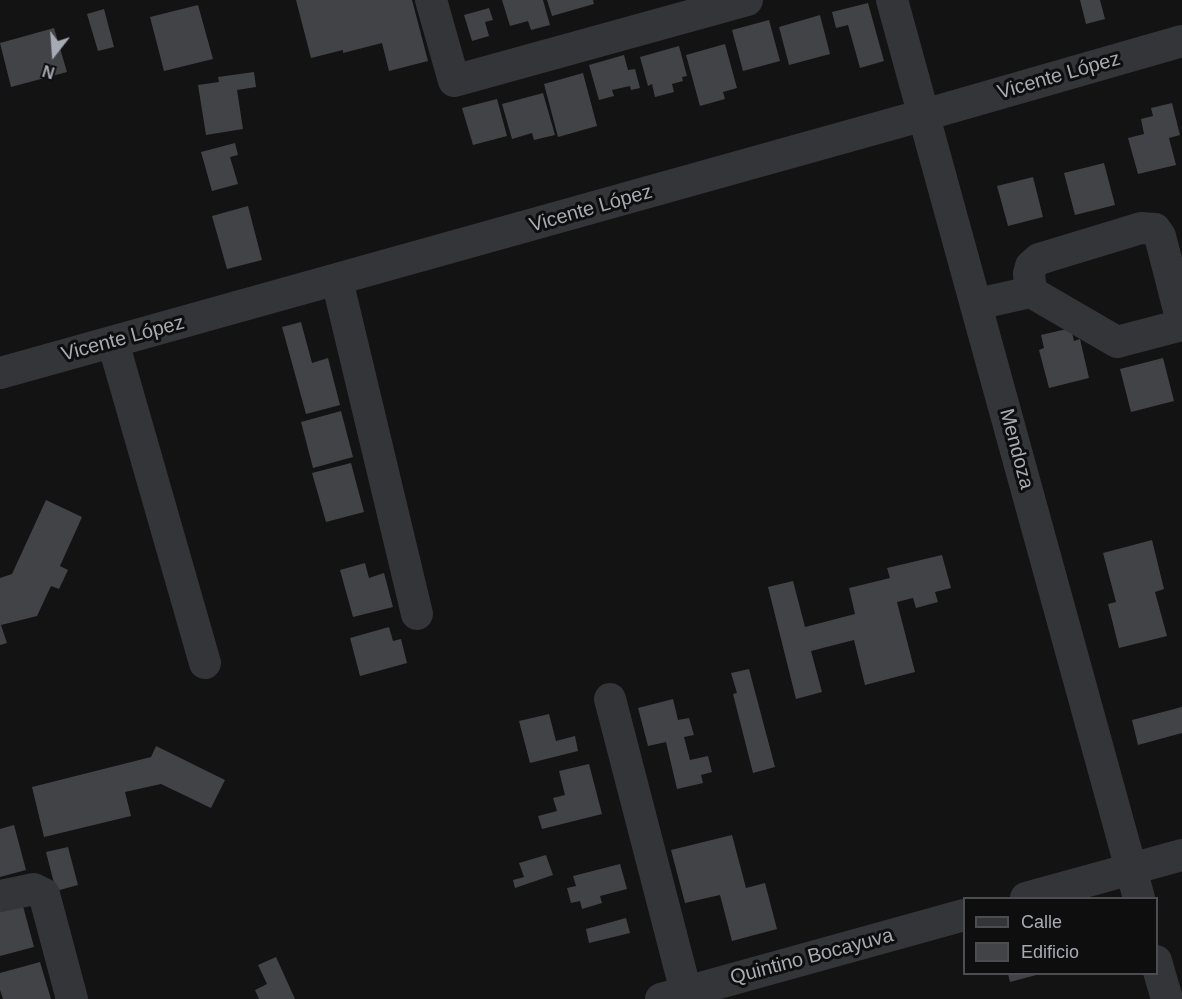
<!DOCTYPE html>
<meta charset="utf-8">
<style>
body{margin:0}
#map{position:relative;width:1182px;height:999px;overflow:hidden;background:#131314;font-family:Helvetica,sans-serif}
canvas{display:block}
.legend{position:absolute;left:963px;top:897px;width:195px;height:78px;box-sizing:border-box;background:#0e0e0f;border:2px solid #4b4d51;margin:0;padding:8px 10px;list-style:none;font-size:18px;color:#a6abb3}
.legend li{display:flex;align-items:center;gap:12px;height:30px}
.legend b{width:30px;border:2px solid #4b4d51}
.north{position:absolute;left:24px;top:24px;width:60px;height:60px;-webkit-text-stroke:4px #0e0e0f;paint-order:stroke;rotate:197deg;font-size:16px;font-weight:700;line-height:24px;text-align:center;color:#a6abb3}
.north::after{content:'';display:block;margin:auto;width:21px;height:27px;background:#a6abb3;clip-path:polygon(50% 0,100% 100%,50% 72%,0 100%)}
</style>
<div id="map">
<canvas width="1182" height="999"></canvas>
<ul class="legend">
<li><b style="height:8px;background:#343538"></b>Calle</li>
<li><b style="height:16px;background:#424347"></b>Edificio</li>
</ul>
<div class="north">N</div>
</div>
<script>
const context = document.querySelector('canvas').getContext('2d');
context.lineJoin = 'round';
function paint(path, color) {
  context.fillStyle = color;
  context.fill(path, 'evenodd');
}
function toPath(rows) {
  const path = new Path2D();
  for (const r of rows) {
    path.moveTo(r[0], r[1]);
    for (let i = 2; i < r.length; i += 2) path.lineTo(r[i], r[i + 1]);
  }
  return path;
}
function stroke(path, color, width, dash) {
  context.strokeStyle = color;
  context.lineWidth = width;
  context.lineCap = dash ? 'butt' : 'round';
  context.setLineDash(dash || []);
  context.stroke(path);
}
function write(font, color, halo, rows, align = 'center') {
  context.font = font + ' Helvetica,sans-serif';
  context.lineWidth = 6;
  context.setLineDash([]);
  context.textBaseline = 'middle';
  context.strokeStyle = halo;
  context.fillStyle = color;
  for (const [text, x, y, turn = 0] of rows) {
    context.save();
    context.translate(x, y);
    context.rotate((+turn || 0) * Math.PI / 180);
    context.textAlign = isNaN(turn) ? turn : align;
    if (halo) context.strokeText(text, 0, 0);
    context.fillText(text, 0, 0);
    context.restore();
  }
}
paint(toPath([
 [296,0,412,0,428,61,389,71,382,43,343,53,343,50,311,58],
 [502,0,543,0,550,25,531,30,528,21,510,26],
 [547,0,593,0,594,4,552,16],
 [1080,0,1100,0,1105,19,1086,24],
 [868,3,884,61,860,68,848,25,836,28,832,12],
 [198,5,213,59,164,71,150,17],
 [489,8,493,20,485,22,489,36,472,41,464,15],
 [104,9,114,47,98,51,87,14],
 [820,15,830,54,789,65,779,27],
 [769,20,780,61,743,71,732,30],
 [54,28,67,72,11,87,0,43],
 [725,44,737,88,723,92,725,99,700,106,686,55],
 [679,46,687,76,682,77,683,81,672,84,674,92,655,97,652,84,648,86,640,57],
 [624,55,628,70,635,69,640,88,631,90,630,86,612,90,614,96,599,100,589,65],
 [254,72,256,87,237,90,243,129,206,135,198,85,219,82,218,77],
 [583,73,597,126,558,137,544,84],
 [543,93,555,135,534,140,532,133,512,139,502,104],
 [497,99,507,136,473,145,462,108],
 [1172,103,1180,135,1169,138,1176,165,1138,174,1128,138,1144,134,1141,119,1153,116,1151,108],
 [235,143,238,155,230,157,238,184,212,191,201,152],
 [1104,163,1115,205,1075,215,1064,173],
 [1033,177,1043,217,1008,226,997,186],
 [248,206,262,260,227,269,212,216],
 [301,322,312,363,328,358,340,405,306,414,282,327],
 [1071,328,1074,341,1080,339,1089,378,1049,388,1039,350,1044,348,1041,335],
 [1163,358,1174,401,1131,412,1120,369],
 [341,411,353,457,313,468,301,422],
 [351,463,364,512,326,522,312,473],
 [46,500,82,517,60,566,68,570,59,589,51,586,37,616,1,625,7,643,0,645,0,578,12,574],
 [1152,540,1164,589,1155,592,1167,636,1119,648,1108,604,1116,602,1103,553],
 [942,555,951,588,935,592,938,602,916,608,913,598,897,602,915,672,865,685,854,640,811,651,822,692,796,699,768,587,793,581,805,627,855,614,849,588,890,578,887,568],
 [365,563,369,578,384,573,393,607,353,617,340,570],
 [389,627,393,641,401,639,407,663,360,676,350,638],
 [749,669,775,767,753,773,733,694,737,693,731,673],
 [673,699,678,720,689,718,694,735,684,737,690,760,708,756,712,772,701,775,703,783,677,789,666,742,648,746,638,708],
 [1182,707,1182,733,1138,745,1132,720],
 [549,714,556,741,575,736,578,751,530,763,519,721],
 [156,746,225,780,211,808,161,784,125,792,131,816,44,837,32,787,151,757],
 [589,764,602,814,542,829,538,816,557,811,553,798,565,795,559,771],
 [14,825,26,870,0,877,0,829],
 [732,835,746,888,765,883,777,929,732,941,720,895,685,903,671,850],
 [68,847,78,885,56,891,46,852],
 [546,855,553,875,515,888,513,880,524,877,519,863],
 [620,864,627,889,600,896,602,903,582,909,580,901,571,903,567,888,576,886,573,876],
 [23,906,34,947,0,956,0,912],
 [626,918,630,933,589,943,586,929],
 [276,957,295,999,259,999,255,990,267,984,258,965],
 [40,962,51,999,3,999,0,990,0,973],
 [1008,974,1040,974,1010,982]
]), '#424347');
stroke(toPath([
 [431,0,454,81,747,0],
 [892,0,1139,898],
 [337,280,417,614],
 [977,304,1031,292],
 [1182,322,1160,236,1155,229,1141,228,1039,259,1031,266,1029,274,1031,292,1117,342,1182,325],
 [113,342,205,663],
 [0,373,924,115,1182,41],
 [610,699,686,992],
 [0,896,34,889,44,894,72,999],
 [1026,898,1182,855],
 [1156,961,1167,999],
 [661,999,964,915]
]), '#343538', 32);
write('20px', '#a6abb3', '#0e0e0f', [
 ["Vicente López",1059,76,-16],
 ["Vicente López",591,209,-16],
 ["Vicente López",123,339,-15],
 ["Mendoza",1016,449,75],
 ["Quintino Bocayuva",812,957,-15]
]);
</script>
